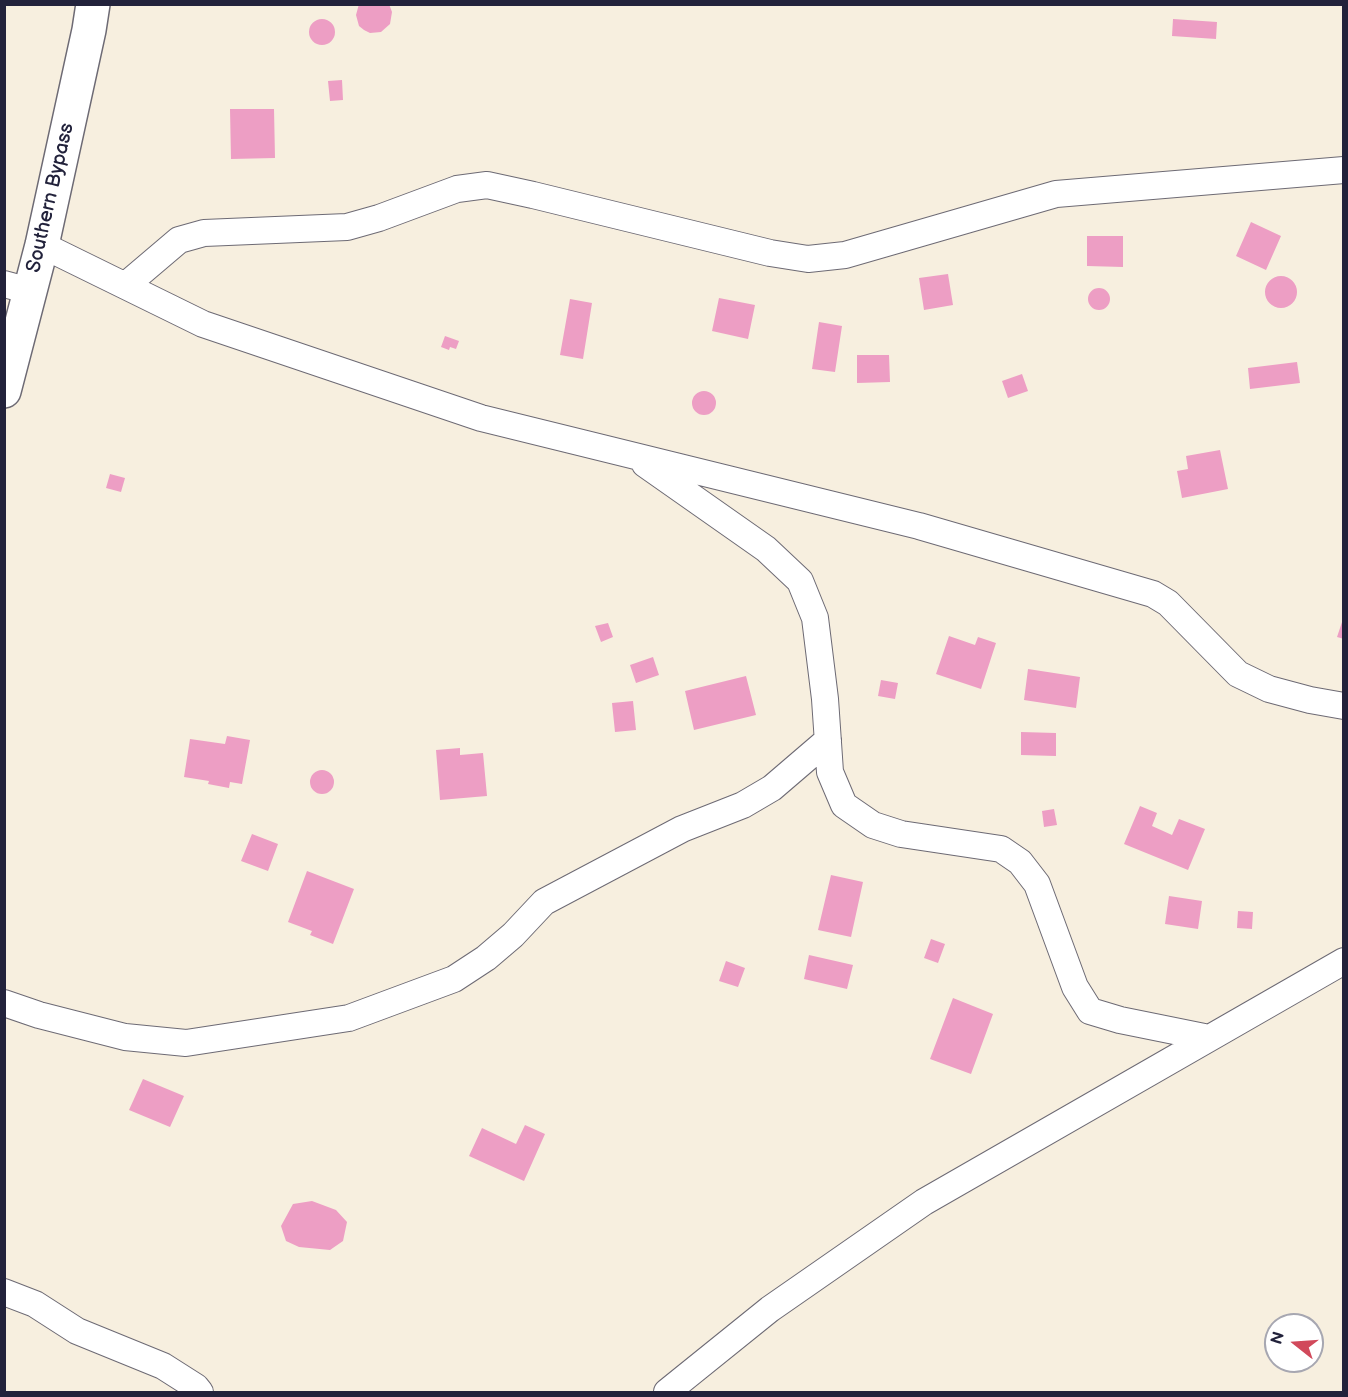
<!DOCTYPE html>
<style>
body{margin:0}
#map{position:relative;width:1348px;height:1397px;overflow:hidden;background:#f7efdf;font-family:"Balsamiq Sans",sans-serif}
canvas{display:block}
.frame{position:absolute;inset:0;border:6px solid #22223b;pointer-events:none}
.north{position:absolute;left:1264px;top:1313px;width:60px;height:60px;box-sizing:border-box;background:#fff;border:2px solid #a7a7b1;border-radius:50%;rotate:287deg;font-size:16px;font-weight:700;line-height:24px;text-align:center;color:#22223b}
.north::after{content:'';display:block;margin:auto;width:21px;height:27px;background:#d1495b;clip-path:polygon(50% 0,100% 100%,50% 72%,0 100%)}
</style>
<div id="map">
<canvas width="1348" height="1397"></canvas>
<div class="frame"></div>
<div class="north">N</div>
</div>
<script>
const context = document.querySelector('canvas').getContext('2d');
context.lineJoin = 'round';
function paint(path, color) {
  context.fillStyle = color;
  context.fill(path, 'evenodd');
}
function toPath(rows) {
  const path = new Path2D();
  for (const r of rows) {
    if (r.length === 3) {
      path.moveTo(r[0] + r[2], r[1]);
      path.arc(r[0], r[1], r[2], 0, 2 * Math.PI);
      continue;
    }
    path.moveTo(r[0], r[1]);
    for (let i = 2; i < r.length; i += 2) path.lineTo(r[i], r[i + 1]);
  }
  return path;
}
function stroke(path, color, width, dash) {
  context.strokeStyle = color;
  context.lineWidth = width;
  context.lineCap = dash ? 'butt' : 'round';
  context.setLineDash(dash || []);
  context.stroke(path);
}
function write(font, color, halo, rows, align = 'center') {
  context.font = font + ' "Balsamiq Sans",sans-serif';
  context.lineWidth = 4.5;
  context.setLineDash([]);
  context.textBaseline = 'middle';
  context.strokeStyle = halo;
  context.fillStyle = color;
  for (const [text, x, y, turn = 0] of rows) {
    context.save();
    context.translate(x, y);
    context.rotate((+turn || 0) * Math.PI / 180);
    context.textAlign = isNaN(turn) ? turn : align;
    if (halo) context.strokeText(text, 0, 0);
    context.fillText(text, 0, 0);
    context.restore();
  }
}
paint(toPath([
 [359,4,389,4,392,12,390,24,381,32,370,33,364,30,359,26,356,15],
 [322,32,13],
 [1173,19,1217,22,1216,39,1172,36],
 [342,80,343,100,330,101,328,81],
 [230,109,274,109,275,158,231,159],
 [1251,222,1281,236,1266,270,1236,256],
 [1087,236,1123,236,1123,267,1087,266],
 [948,274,953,305,924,310,919,278],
 [1281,292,16],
 [1099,299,11],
 [719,298,755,305,748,339,712,331],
 [570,299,592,303,583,359,560,355],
 [819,322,842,326,835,372,812,369],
 [445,336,459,341,456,349,450,347,449,350,441,347],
 [857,355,889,355,890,382,857,383],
 [1297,362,1300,383,1250,389,1248,368],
 [1022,374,1028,391,1008,398,1002,381],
 [704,403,12],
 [1220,450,1228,489,1182,498,1177,471,1188,469,1186,456],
 [110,474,125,478,121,492,106,488],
 [1343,619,1344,619,1344,639,1337,637],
 [608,623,613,637,601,642,595,626],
 [949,636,975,645,978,637,996,643,981,689,936,674],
 [653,657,659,675,636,683,630,665],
 [1028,669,1080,677,1076,708,1024,700],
 [746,676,756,715,694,730,685,691],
 [881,680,898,683,895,699,878,696],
 [633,701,636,730,615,732,612,703],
 [1021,732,1056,733,1056,756,1021,755],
 [227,736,250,740,242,784,230,782,229,788,208,784,209,781,184,777,190,739,225,744],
 [460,748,460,755,483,753,487,796,440,800,436,750],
 [322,782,12],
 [1140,806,1157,813,1152,826,1172,835,1179,819,1205,829,1188,870,1124,844],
 [1054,809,1057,825,1044,827,1042,811],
 [252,834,278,844,268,871,241,861],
 [307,871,354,889,333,944,310,935,312,931,288,922],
 [831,875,863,882,851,937,818,930],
 [1169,896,1202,901,1198,929,1165,924],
 [1238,911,1253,912,1252,929,1237,928],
 [931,939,945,944,938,963,924,958],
 [809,955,853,965,847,989,804,979],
 [726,961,745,968,738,987,719,981],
 [953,998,993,1014,971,1074,930,1059],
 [143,1079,184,1096,170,1127,129,1110],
 [525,1125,545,1134,524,1181,469,1156,482,1128,516,1144],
 [312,1201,336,1210,347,1222,343,1241,330,1250,299,1247,286,1241,281,1226,293,1204]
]), '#ed9ec4');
const minor = toPath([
 [42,245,203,324,481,418,919,526,1153,594,1168,603,1238,674,1269,689,1310,700,1344,706],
 [4,284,30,291],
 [126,285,179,240,204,233,347,227,379,218,457,189,487,185,533,195,770,253,808,259,845,255,1056,194,1344,170],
 [645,464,766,549,800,581,815,618,825,699,830,772,844,805,873,825,901,834,1001,849,1020,862,1037,884,1075,987,1090,1011,1120,1020,1209,1038],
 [4,1003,39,1015,125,1037,186,1043,349,1018,454,979,486,958,513,935,544,902,682,829,743,805,772,788,828,740],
 [4,1292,35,1304,77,1331,163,1366,196,1387,200,1392],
 [667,1392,770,1309,924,1202,1344,961]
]);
const tertiary = toPath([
 [4,391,42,245,89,30,93,4]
]);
stroke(minor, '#6d6a74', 28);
stroke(tertiary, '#6d6a74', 36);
stroke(minor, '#fff', 26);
stroke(tertiary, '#fff', 33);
write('20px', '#22223b', '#fff', [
 ["Southern Bypass",51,198,-77]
]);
</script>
